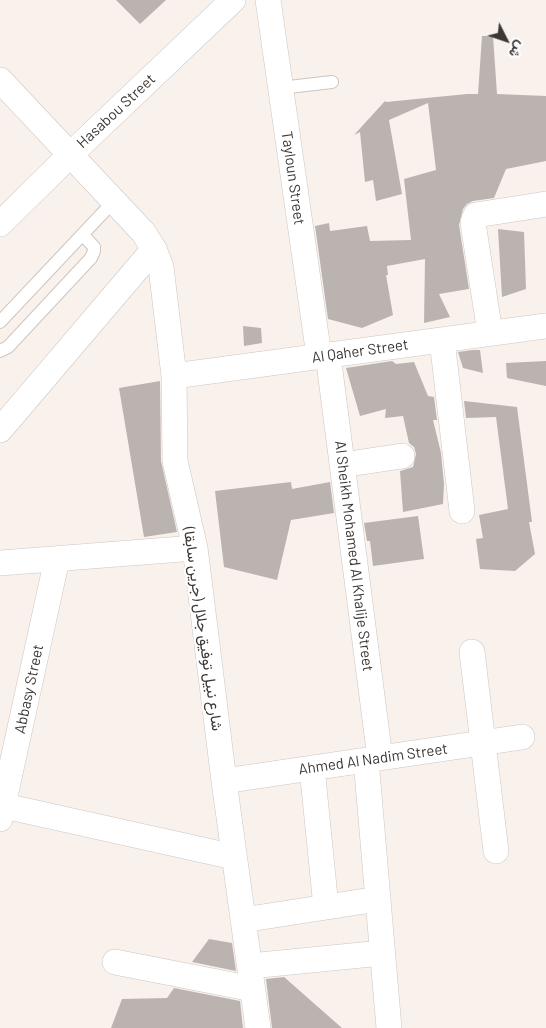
<!DOCTYPE html>
<meta charset="utf-8">
<style>
body{margin:0}
#map{position:relative;width:546px;height:1028px;overflow:hidden;background:#f9f1ec;font-family:Barlow,Vazirmatn,sans-serif}
canvas{display:block}
.north{position:absolute;left:481px;top:15px;width:50px;height:50px;-webkit-text-stroke:4px #fff;paint-order:stroke;rotate:131deg;font-size:14px;font-weight:700;line-height:20px;text-align:center;color:#3a3735}
.north::after{content:'';display:block;margin:auto;width:18px;height:22px;background:#3a3735;clip-path:polygon(50% 0,100% 100%,50% 72%,0 100%)}
</style>
<div id="map">
<canvas width="546" height="1028"></canvas>
<div class="north">ش</div>
</div>
<script>
const context = document.querySelector('canvas').getContext('2d');
context.lineJoin = 'round';
function paint(path, color) {
  context.fillStyle = color;
  context.fill(path, 'evenodd');
}
function toPath(rows) {
  const path = new Path2D();
  for (const r of rows) {
    path.moveTo(r[0], r[1]);
    for (let i = 2; i < r.length; i += 2) path.lineTo(r[i], r[i + 1]);
  }
  return path;
}
function stroke(path, color, width, dash) {
  context.strokeStyle = color;
  context.lineWidth = width;
  context.lineCap = dash ? 'butt' : 'round';
  context.setLineDash(dash || []);
  context.stroke(path);
}
function write(font, color, halo, rows, align = 'center') {
  context.font = font + ' Barlow,Vazirmatn,sans-serif';
  context.lineWidth = 4.5;
  context.setLineDash([]);
  context.textBaseline = 'middle';
  context.strokeStyle = halo;
  context.fillStyle = color;
  for (const [text, x, y, turn = 0] of rows) {
    context.save();
    context.translate(x, y);
    context.rotate((+turn || 0) * Math.PI / 180);
    context.textAlign = isNaN(turn) ? turn : align;
    if (halo) context.strokeText(text, 0, 0);
    context.fillText(text, 0, 0);
    context.restore();
  }
}
paint(toPath([
 [116,0,166,0,140,24],
 [482,36,493,36,497,94,546,96,546,161,506,169,494,198,473,201,467,204,463,209,459,225,469,289,439,294,450,317,424,323,425,259,387,266,388,275,386,275,393,315,362,328,328,319,315,226,329,223,330,231,367,226,370,241,411,240,404,179,436,170,428,103,389,120,402,194,376,201,373,180,365,182,360,132,354,135,385,101,386,102,467,94,478,94],
 [498,229,524,232,526,289,502,297],
 [243,326,261,328,262,343,244,346],
 [473,350,480,350,483,373,463,368,458,352],
 [392,361,396,364,414,362,428,396,434,397,437,420,433,420,441,453,444,484,443,504,403,512,400,471,413,467,416,454,414,447,409,443,403,416,385,418,386,409,360,416,346,368],
 [546,361,546,386,507,378,506,363],
 [160,381,161,461,177,532,144,537,119,388],
 [464,401,517,407,532,522,529,522,535,554,515,571,480,569,476,539,483,538,479,515,508,509,496,417,466,418],
 [291,482,292,489,330,482,334,513,291,520,277,580,224,567,215,491],
 [418,516,424,559,373,566,370,541,367,541,364,523],
 [209,939,232,943,236,971,192,962],
 [284,977,342,1028,272,1028,266,979],
 [174,988,240,1001,243,1028,111,1028,122,999,167,998]
]), '#bbb3af');
const lane = toPath([
 [280,88,332,82],
 [0,322,114,201],
 [0,351,8,347,91,258,94,251,94,247,83,235]
]);
const street = toPath([
 [268,0,319,356],
 [0,80,143,232,154,249,161,267,174,376,175,461,195,548,224,781,258,1028],
 [0,224,70,155,233,0],
 [490,333,473,223,474,219,476,215,546,204],
 [442,340,462,511],
 [328,355,380,758],
 [174,376,546,326],
 [0,430,154,249],
 [342,465,402,456],
 [0,563,195,548],
 [472,652,496,851],
 [366,760,389,1028],
 [312,768,326,907],
 [224,781,522,737],
 [0,805,234,857],
 [0,819,57,559],
 [243,920,378,899],
 [115,962,253,989],
 [250,966,382,953]
]);
stroke(lane, '#cdc5c1', 14);
stroke(street, '#cdc5c1', 26);
stroke(lane, '#fff', 12);
stroke(street, '#fff', 25);
write('15px', '#3a3735', '#fff', [
 ["Hasabou Street",116,111,-43],
 ["Tayloun Street",293,178,82],
 ["Al Qaher Street",360,351,-8],
 ["Al Sheikh Mohamed Al Khalije Street",354,556,83],
 ["شارع نبيل توفيق جلال (جرين سابقا)",203,629,82],
 ["Abbasy Street",29,689,-78],
 ["Ahmed Al Nadim Street",373,759,-8]
]);
</script>
